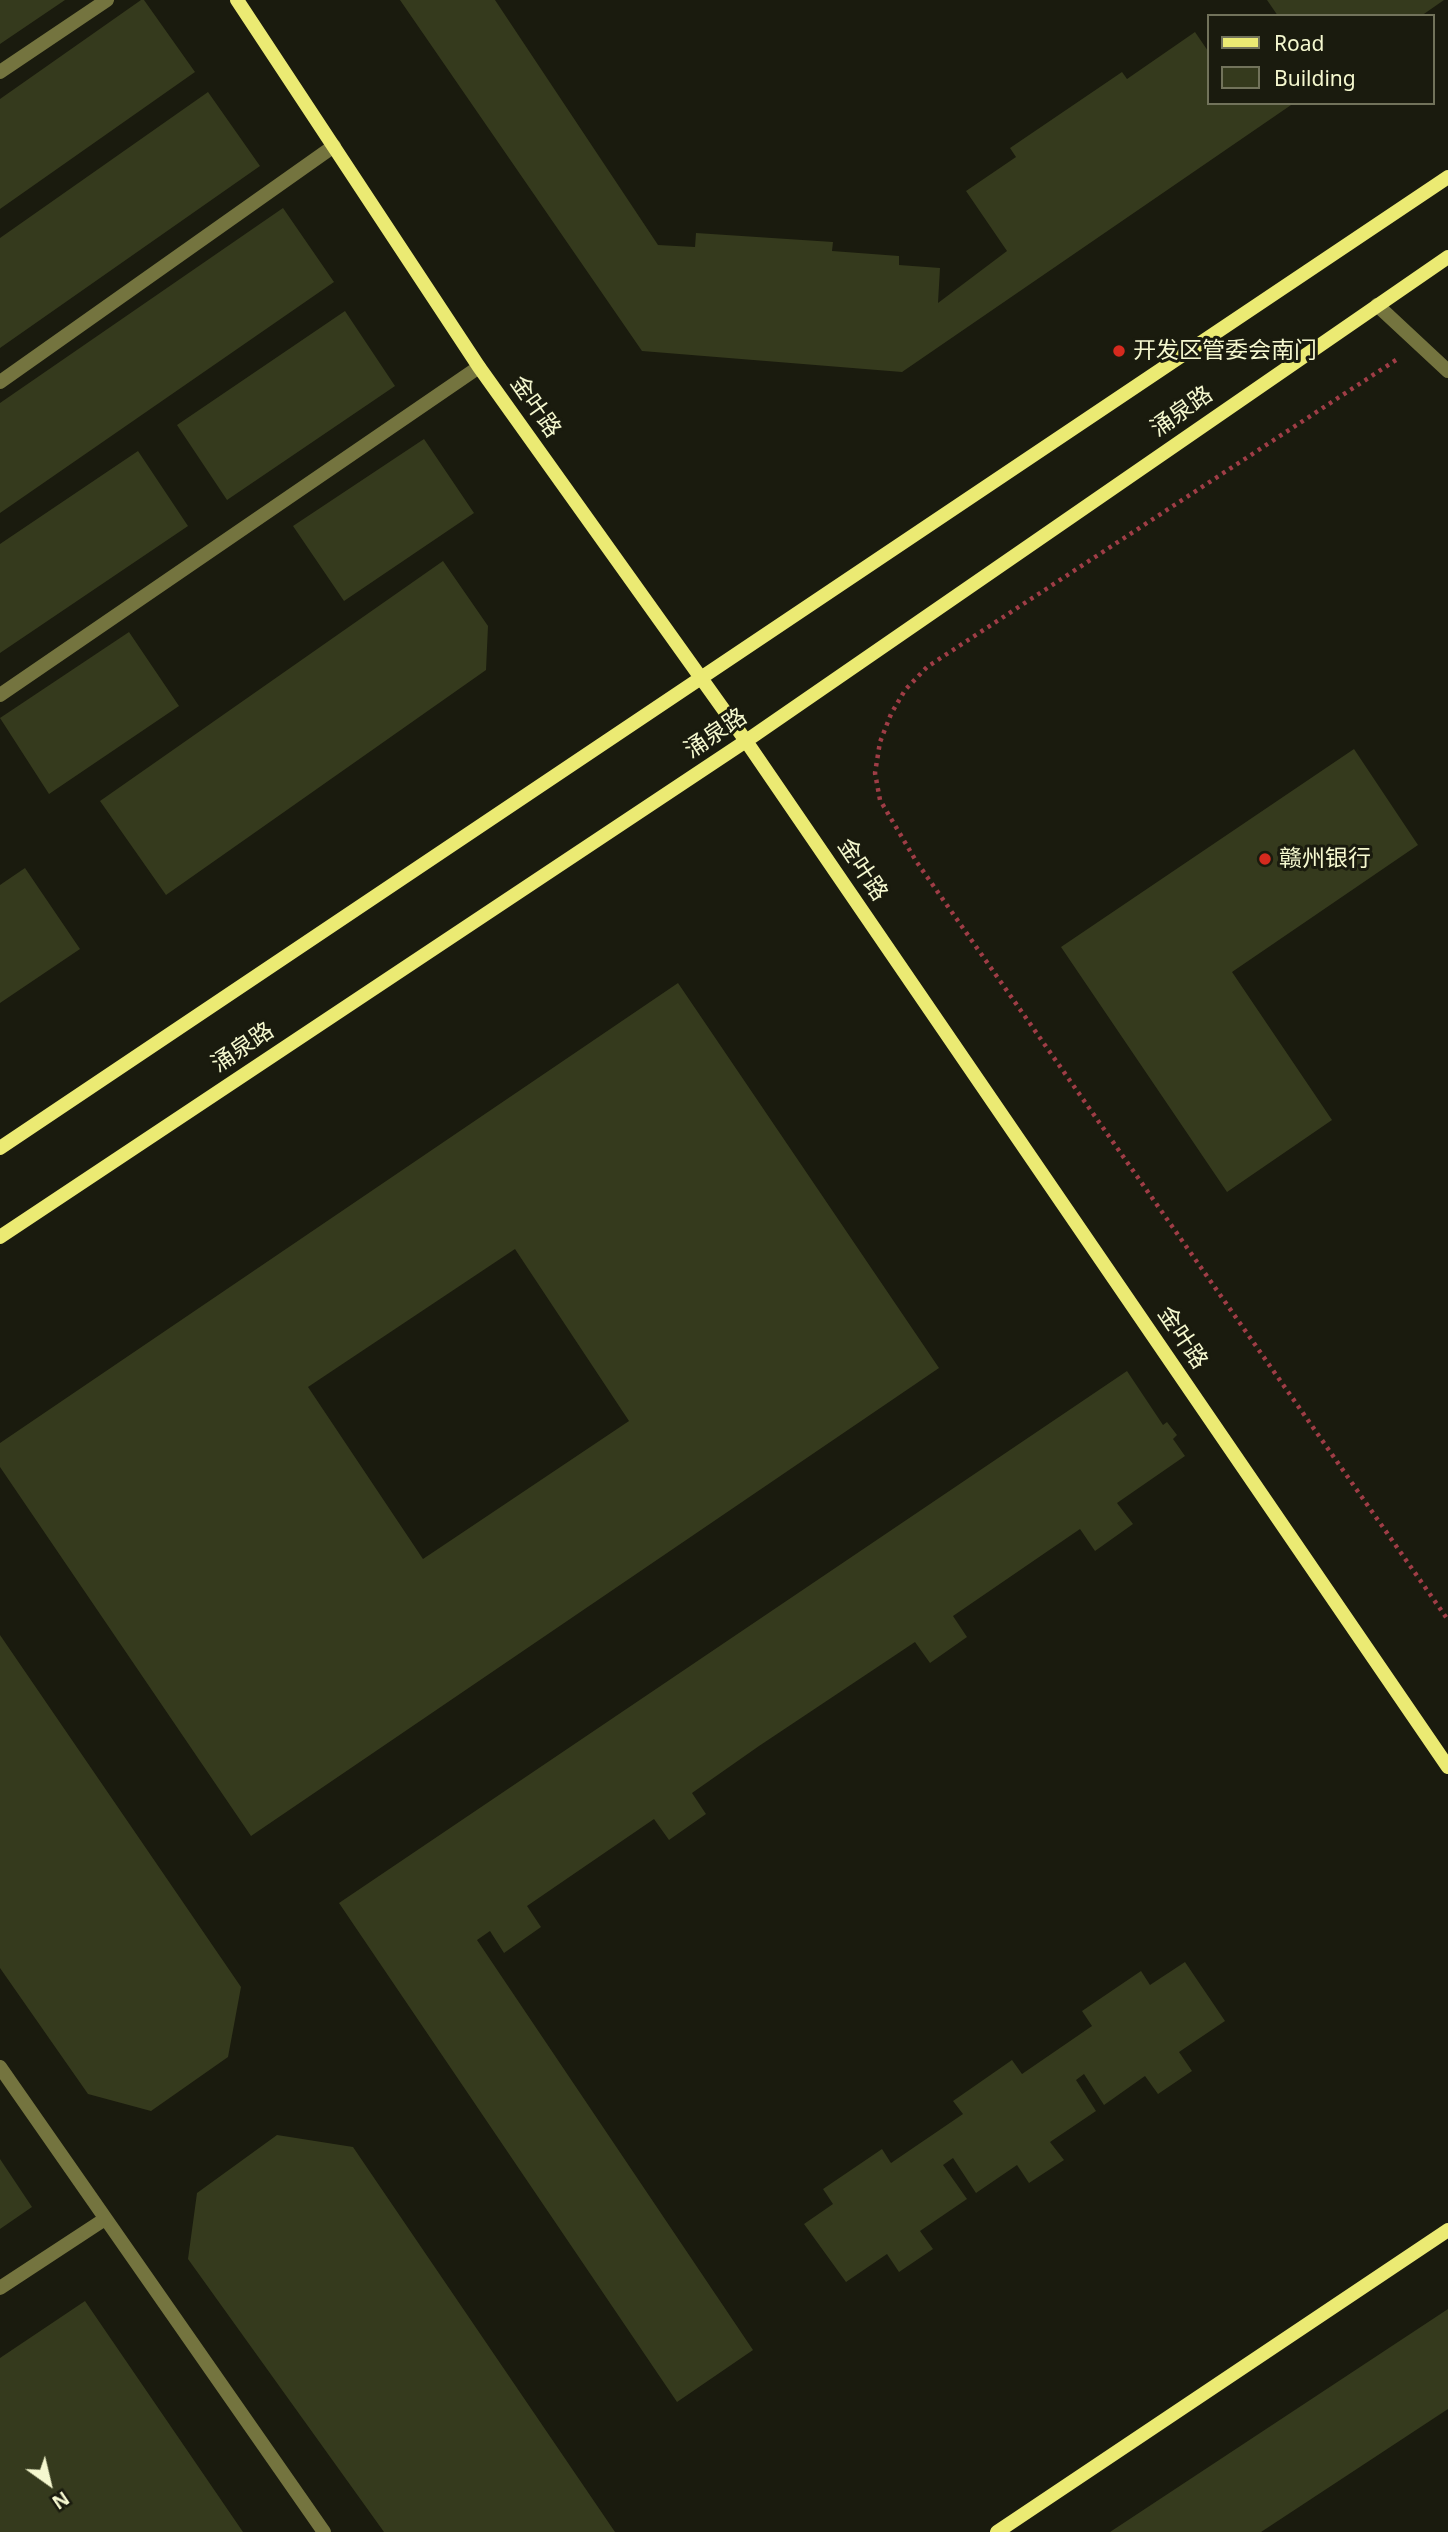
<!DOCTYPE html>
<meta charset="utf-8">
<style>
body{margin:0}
#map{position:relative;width:1448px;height:2532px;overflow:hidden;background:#1a1b0e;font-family:"Noto Sans",sans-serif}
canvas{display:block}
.legend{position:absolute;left:1207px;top:14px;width:228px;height:91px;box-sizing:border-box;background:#1a1b0e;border:2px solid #72735b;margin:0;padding:9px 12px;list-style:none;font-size:21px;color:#f5f8cf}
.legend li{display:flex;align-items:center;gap:14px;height:35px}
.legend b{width:35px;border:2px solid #72735b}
.north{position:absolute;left:14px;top:2448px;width:70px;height:70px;-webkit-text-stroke:5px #1a1b0e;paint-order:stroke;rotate:146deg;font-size:19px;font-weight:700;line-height:28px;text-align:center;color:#f5f8cf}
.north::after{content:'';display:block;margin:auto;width:24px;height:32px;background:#f5f8cf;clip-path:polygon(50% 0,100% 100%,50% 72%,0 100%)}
</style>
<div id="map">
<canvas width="1448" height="2532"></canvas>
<ul class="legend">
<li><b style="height:9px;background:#ebea73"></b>Road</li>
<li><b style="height:19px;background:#353a1d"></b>Building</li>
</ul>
<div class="north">N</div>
</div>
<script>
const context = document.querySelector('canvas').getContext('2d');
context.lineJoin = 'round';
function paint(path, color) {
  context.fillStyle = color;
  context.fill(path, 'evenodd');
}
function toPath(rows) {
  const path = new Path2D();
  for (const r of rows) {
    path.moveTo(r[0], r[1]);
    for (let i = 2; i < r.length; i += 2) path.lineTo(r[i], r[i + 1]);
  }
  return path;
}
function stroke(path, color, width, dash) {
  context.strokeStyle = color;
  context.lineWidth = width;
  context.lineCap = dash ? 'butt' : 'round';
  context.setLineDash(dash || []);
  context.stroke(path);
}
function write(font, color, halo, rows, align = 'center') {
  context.font = font + ' "Noto Sans","Noto Sans SC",sans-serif';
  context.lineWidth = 6;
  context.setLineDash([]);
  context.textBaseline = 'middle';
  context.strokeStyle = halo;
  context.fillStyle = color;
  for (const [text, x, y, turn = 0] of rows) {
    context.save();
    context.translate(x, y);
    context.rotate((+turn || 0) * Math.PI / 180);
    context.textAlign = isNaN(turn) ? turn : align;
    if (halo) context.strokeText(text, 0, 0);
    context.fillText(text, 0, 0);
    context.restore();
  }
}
paint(toPath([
 [0,0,65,0,0,44],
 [141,0,144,0,195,72,0,209,0,99],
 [400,0,495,0,658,245,695,247,696,233,833,242,832,251,899,256,899,265,940,268,938,303,1007,251,966,191,1016,157,1010,148,1122,72,1127,79,1195,32,1208,51,1208,103,1294,103,902,372,642,351],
 [1267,0,1444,0,1421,16,1278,16],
 [208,92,260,166,0,348,0,238],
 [283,208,334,282,0,513,0,403],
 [345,311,395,386,227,500,177,425],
 [424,439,474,513,344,601,293,526],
 [138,451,188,526,0,653,0,544],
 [443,561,488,626,486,670,166,895,100,801],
 [129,632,179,706,49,794,0,718],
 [1354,749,1418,845,1232,972,1332,1120,1227,1192,1061,947],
 [25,868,80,949,0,1003,0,885],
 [678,983,939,1368,251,1836,0,1467,0,1443],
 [515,1249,629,1421,423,1559,308,1387],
 [1127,1371,1163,1425,1167,1422,1177,1435,1173,1439,1185,1456,1117,1503,1133,1524,1095,1551,1080,1529,953,1616,967,1637,930,1663,915,1642,759,1746,692,1793,706,1814,669,1840,654,1819,527,1906,541,1927,504,1953,490,1931,477,1940,753,2350,677,2402,339,1903],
 [0,1635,241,1987,228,2057,151,2111,88,2094,0,1968],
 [1185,1962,1225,2021,1179,2052,1192,2071,1158,2094,1145,2076,1104,2105,1084,2074,1076,2080,1096,2111,1050,2142,1064,2160,1029,2183,1017,2165,976,2193,953,2158,943,2165,967,2199,920,2231,933,2249,899,2272,887,2254,846,2282,804,2224,833,2204,823,2189,882,2149,891,2163,963,2114,953,2101,1012,2060,1022,2074,1092,2026,1082,2011,1141,1971,1150,1985],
 [277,2135,353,2147,615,2532,384,2532,188,2259,197,2193],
 [0,2159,32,2207,0,2229],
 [85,2301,243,2532,0,2532,0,2358],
 [1448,2309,1448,2409,1261,2532,1110,2532]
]), '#353a1d');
stroke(toPath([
 [1396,360,927,667,905,690,891,714,880,742,875,773,880,800,916,861,1448,1620]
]), '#9f3d46', 4.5, [3.5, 5]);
stroke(toPath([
 [0,72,107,0],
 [0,382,334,146],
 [0,695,479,367]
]), '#74743f', 14);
stroke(toPath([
 [1377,305,1448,371],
 [0,2067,324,2532],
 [0,2288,105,2219]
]), '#74743f', 14);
stroke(toPath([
 [237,0,479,367,746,741,1448,1767],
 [0,1148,1448,177],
 [0,1237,746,741,1448,257],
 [997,2532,1448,2230]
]), '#ebea73', 14);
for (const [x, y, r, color] of [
 [1119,351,7,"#d52a1e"],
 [1265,859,7,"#d52a1e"]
]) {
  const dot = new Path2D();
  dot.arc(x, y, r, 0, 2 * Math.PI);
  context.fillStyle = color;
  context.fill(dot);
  stroke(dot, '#1a1b0e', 2.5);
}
write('23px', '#f5f8cf', '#1a1b0e', [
 ["开发区管委会南门",1133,351],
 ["赣州银行",1279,859]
], 'left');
write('23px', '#f5f8cf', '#1a1b0e', [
 ["金叶路",535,407,55],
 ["涌泉路",1182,412,-35],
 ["涌泉路",716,734,-34],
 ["金叶路",862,870,56],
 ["涌泉路",243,1048,-34],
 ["金叶路",1182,1338,56]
]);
</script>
